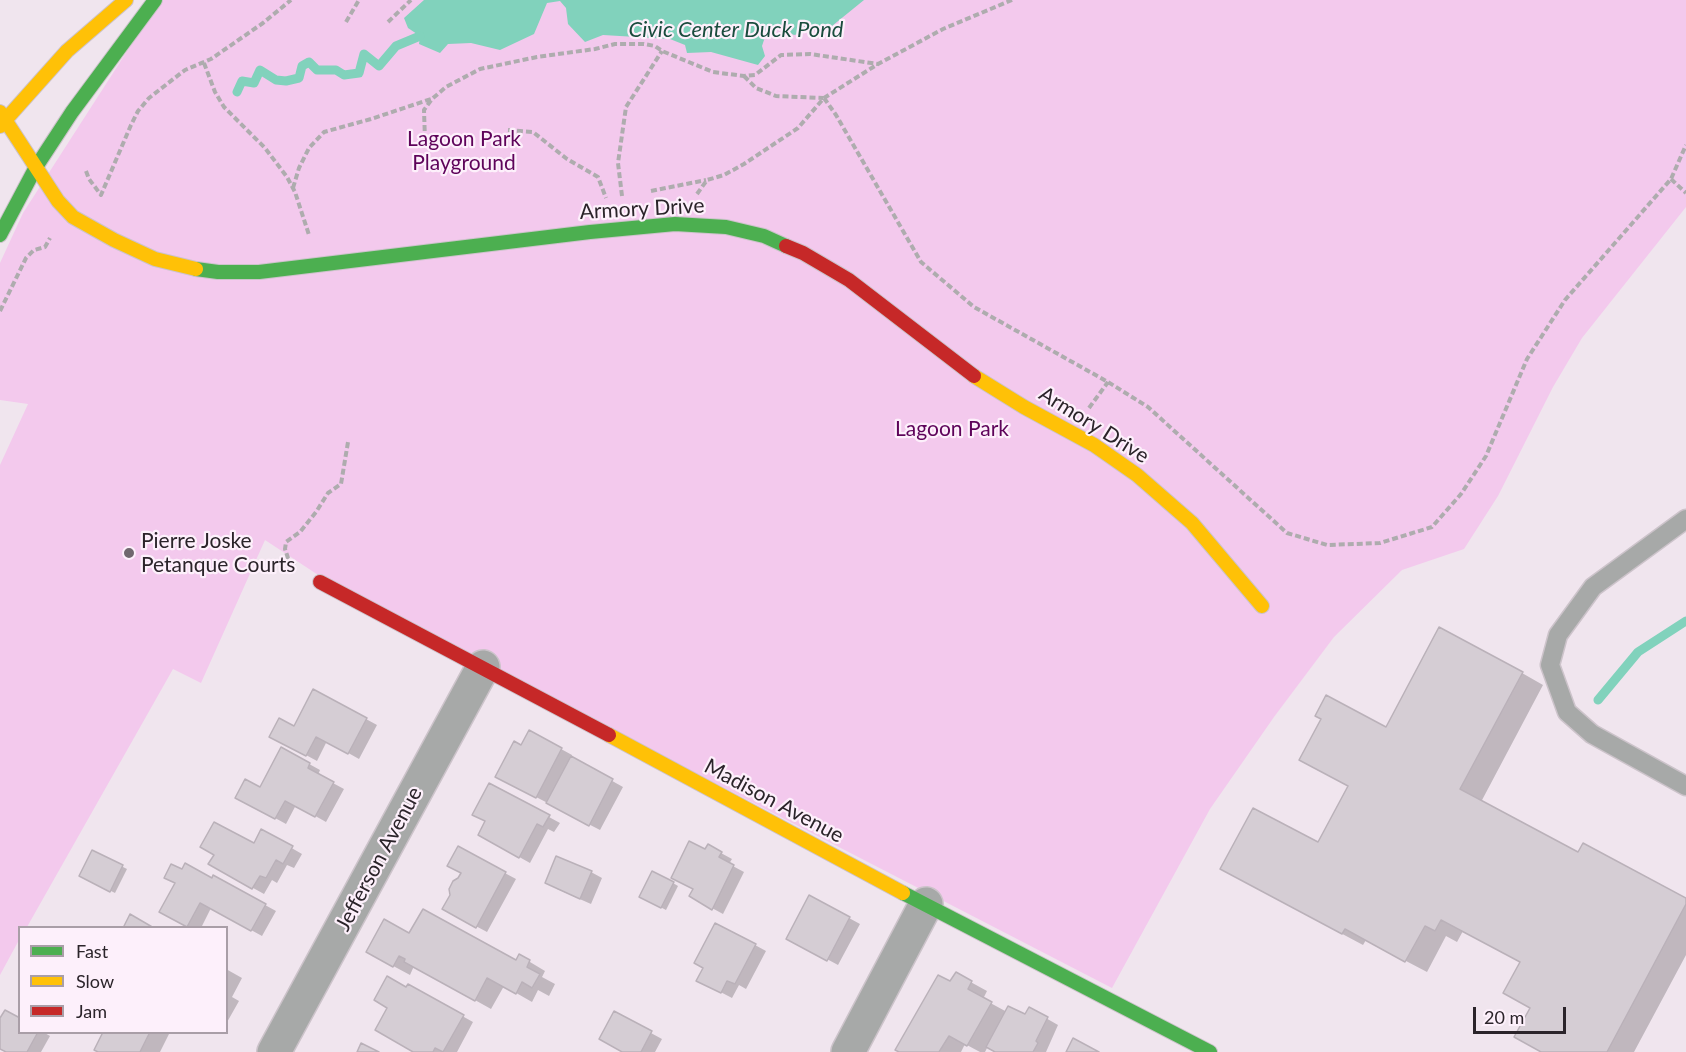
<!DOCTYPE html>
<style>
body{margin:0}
#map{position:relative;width:1686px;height:1052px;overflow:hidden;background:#f0e5ee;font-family:Lato,sans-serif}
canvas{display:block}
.legend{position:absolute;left:18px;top:926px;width:210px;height:108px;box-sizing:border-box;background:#fdf0fb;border:2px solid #a99ea7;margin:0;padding:8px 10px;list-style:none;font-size:18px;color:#2b242a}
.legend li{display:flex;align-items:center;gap:12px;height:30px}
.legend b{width:30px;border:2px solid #a99ea7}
.scale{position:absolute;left:1473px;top:1007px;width:93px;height:27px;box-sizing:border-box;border:3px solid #2b242a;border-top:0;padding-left:8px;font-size:18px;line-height:21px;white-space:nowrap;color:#2b242a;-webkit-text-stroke:4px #fdf0fb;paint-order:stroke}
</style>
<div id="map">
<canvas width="1686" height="1052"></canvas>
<ul class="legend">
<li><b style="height:8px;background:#4caf50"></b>Fast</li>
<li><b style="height:8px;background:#ffc107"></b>Slow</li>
<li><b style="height:8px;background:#c62828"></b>Jam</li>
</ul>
<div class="scale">20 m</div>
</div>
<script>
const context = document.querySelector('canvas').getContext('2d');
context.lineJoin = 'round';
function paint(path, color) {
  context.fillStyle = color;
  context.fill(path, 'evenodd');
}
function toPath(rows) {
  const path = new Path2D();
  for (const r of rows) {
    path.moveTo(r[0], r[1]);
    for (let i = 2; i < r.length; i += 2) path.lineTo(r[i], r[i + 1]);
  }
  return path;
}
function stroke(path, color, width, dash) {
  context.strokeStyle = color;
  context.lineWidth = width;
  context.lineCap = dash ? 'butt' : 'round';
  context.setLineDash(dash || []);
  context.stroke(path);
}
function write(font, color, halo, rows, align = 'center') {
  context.font = font + ' Lato,sans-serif';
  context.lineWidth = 4.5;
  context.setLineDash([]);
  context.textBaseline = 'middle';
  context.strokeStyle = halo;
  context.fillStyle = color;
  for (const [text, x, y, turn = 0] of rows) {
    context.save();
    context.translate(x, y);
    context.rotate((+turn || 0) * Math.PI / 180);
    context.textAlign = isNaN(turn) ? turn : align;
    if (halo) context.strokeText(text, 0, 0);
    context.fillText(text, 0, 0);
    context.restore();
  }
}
paint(toPath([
 [160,0,1686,0,1686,207,1582,338,1553,387,1498,496,1464,549,1402,570,1334,637,1274,717,1210,809,1112,988,341,590,265,540,201,683,173,669,27,927,20,928,19,940,0,975,0,465,28,404,0,400,0,263,23,213]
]), '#f3c9ed');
paint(toPath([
 [424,0,864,0,832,26,794,35,780,28,770,31,765,37,762,46,765,56,758,65,711,52,687,53,685,45,670,39,603,35,585,42,568,24,566,8,560,1,547,3,534,34,500,50,471,43,448,44,440,53,419,44,420,36,408,28,404,18]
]), '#81d2bc');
paint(toPath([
 [1522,673,1543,685,1481,802,1579,854,1686,899,1686,955,1634,1052,1542,1052,1522,962,1463,931,1457,942,1446,936,1427,972,1366,940,1363,945,1243,881,1319,844,1386,729],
 [366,719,377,725,359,759,327,741,317,761,282,742,295,728],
 [530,732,572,755,571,758,623,787,600,830,507,782],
 [282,749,320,770,318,775,344,789,326,822,296,805,286,824,237,797,261,789],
 [490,785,560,823,554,832,548,829,530,863,480,835,487,821],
 [262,831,302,854,294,868,287,865,277,883,272,880,264,894,210,864,216,854,254,845],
 [708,846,732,859,729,864,744,872,723,914,699,901,706,851],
 [458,848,516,879,487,932,444,909,463,873],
 [93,852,127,869,115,893,81,876],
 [182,871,213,880,214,877,276,911,262,936,211,908,201,928,191,928,161,911],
 [591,872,602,878,591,904,557,889],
 [673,883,678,886,666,910,645,899],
 [849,918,860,924,838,965,799,944],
 [410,936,516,962,520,956,545,971,542,977,555,984,549,996,538,990,532,1002,504,986,491,1009,414,966,410,975,384,961],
 [755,945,766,951,746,989,739,985,732,998,709,986],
 [226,969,242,978,232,997,239,1001,226,1024],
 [956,974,987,991,983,999,1007,1012,1025,1016,1030,1009,1058,1025,1046,1052,998,1052,988,1046,985,1052,980,1052,965,1044,961,1052,902,1052],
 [408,986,473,1022,457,1052,416,1052,407,989],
 [614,1013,662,1039,655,1052,625,1052],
 [0,1021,20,1032,43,1032,50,1036,41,1052,9,1052,0,1047],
 [105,1032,170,1032,160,1052,101,1052]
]), '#0003');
stroke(toPath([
 [237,92,242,81,254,83,260,70,276,80,286,81,299,78,302,66,309,62,317,70,336,70,344,75,359,73,364,54,379,66,396,46,420,36],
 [1598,700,1638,652,1686,621]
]), '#81d2bc', 9);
const building = toPath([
 [1439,627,1523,672,1460,789,1578,852,1583,843,1686,898,1686,904,1607,1052,1541,1052,1514,1037,1530,1008,1503,993,1520,962,1441,920,1435,931,1425,926,1405,962,1345,929,1342,934,1220,869,1253,808,1318,842,1348,786,1299,760,1321,719,1315,716,1326,695,1386,727,1439,627],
 [313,689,367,718,348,754,316,737,306,756,269,737,279,718,294,726,313,689],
 [529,730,562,748,536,798,495,777,514,741,521,745,529,730],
 [281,747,310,763,308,768,334,782,315,817,285,801,275,819,235,798,245,779,260,787,281,747],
 [571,756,613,779,589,826,546,803,571,756],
 [489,783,550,815,543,827,537,824,519,858,478,835,485,821,472,815,489,783],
 [214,822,254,843,261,829,293,846,283,864,276,860,266,878,260,876,252,889,208,864,214,855,200,847,214,822],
 [689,841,705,849,708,844,722,852,719,857,734,865,712,910,689,896,693,889,671,878,689,841],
 [458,846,506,872,476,928,442,909,450,895,449,889,453,881,458,878,461,873,447,866,458,846],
 [92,850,123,865,110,892,79,876,92,850],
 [556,856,592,871,580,899,545,883,556,856],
 [185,863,212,878,213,875,266,904,251,931,200,903,187,927,159,912,175,883,164,878,171,864,182,869,185,863],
 [652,871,674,882,661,908,639,897,652,871],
 [809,895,850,917,827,961,786,939,809,895],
 [423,909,516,960,519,954,530,960,527,967,540,974,532,988,522,982,516,994,487,978,475,1001,404,962,405,959,399,956,393,967,366,952,384,919,409,933,423,909],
 [130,914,154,928,123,928,130,914],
 [715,923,756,944,735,984,727,981,721,993,696,981,703,968,694,963,715,923],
 [956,972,972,981,968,989,992,1002,967,1046,949,1036,939,1052,899,1052,895,1050,938,975,950,981,956,972],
 [387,976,406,987,408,984,464,1015,443,1052,435,1048,433,1052,413,1052,375,1030,387,1008,374,1000,387,976],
 [1008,1006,1025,1014,1029,1007,1048,1017,1036,1041,1038,1043,1033,1052,995,1052,986,1047,1008,1006],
 [5,1010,20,1018,20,1032,38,1032,27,1052,6,1052,0,1049,0,1018,5,1010],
 [614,1011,652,1031,641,1052,622,1052,599,1039,614,1011],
 [103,1032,150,1032,140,1052,98,1052,94,1050,103,1032],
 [1073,1038,1099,1052,1066,1052,1073,1038],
 [361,1043,379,1052,357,1052,361,1043]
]);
paint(building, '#d5cdd4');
stroke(building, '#bab1b9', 1.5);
const lane = toPath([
 [1686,519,1593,587,1558,635,1550,665,1567,712,1592,734,1686,786]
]);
const street = toPath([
 [274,1052,483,667],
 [848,1052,926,904]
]);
const fast = toPath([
 [0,235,36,167,72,112,155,0],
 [196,269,218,272,259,272,590,232,675,224,726,227,764,236,786,246],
 [903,893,1210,1052]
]);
const slow = toPath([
 [0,112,58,201,73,217,114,240,155,259,196,269],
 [0,126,67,51,126,0],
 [974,376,1024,407,1094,445,1137,475,1192,523,1262,606],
 [609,735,903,893]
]);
const jam = toPath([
 [786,246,803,253,849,280,974,376],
 [320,582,609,735]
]);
stroke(lane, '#ccc3ca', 21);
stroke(street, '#ccc3ca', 36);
stroke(fast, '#ccc3ca', 16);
stroke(slow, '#ccc3ca', 16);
stroke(jam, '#ccc3ca', 16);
stroke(toPath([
 [346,22,359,0],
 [388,22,411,0],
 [204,63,215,92,224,107,265,148,287,177,295,192,309,235],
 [744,76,756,88,776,96,823,98],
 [824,98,836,115,921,262,974,307,1108,382,1148,407,1287,533,1327,545,1380,543,1432,527,1461,494,1486,456,1527,359,1565,300,1671,179,1686,145],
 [508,130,533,132,567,159,598,177,606,198],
 [425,140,424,110,432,99,446,87,480,69,537,57,595,49,615,44,644,44,655,46,662,51,713,72,744,76,755,75,781,55,810,54,878,64],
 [86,171,89,179,101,195,131,125,138,111,149,98,185,70,211,59,263,23,291,0],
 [1671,179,1686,193],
 [293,188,299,168,309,148,324,132,371,119,431,99],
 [651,191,706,180],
 [697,194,707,180,724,175,744,164,798,128,824,98,878,64,943,29,1012,0],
 [622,196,618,163,626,107,662,51],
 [0,311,26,258,34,250,45,247,50,238],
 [1089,408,1108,382],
 [295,565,288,558,285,549,286,542,300,532,316,512,328,493,341,484,348,442]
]), '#aeacae', 4, [6, 3]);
stroke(lane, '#a7a9a8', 18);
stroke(street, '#a7a9a8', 33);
stroke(fast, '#4caf50', 14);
stroke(slow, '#ffc107', 14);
stroke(jam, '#c62828', 14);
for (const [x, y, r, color] of [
 [129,553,6,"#70686f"]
]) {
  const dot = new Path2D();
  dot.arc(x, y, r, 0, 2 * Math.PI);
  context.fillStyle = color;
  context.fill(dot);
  stroke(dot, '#fdf0fb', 2);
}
write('21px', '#5e035a', '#fdf0fb', [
 ["Lagoon Park",464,139],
 ["Playground",464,163],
 ["Lagoon Park",952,429]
]);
write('21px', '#2b242a', '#fdf0fb', [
 ["Armory Drive",642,209,-3],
 ["Armory Drive",1094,425,32],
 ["Madison Avenue",774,801,28],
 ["Jefferson Avenue",379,859,-62]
]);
write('21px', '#2b242a', '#fdf0fb', [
 ["Pierre Joske",141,541],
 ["Petanque Courts",141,565]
], 'left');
write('italic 22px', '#194c3d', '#fdf0fb', [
 ["Civic Center Duck Pond",736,30]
]);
</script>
